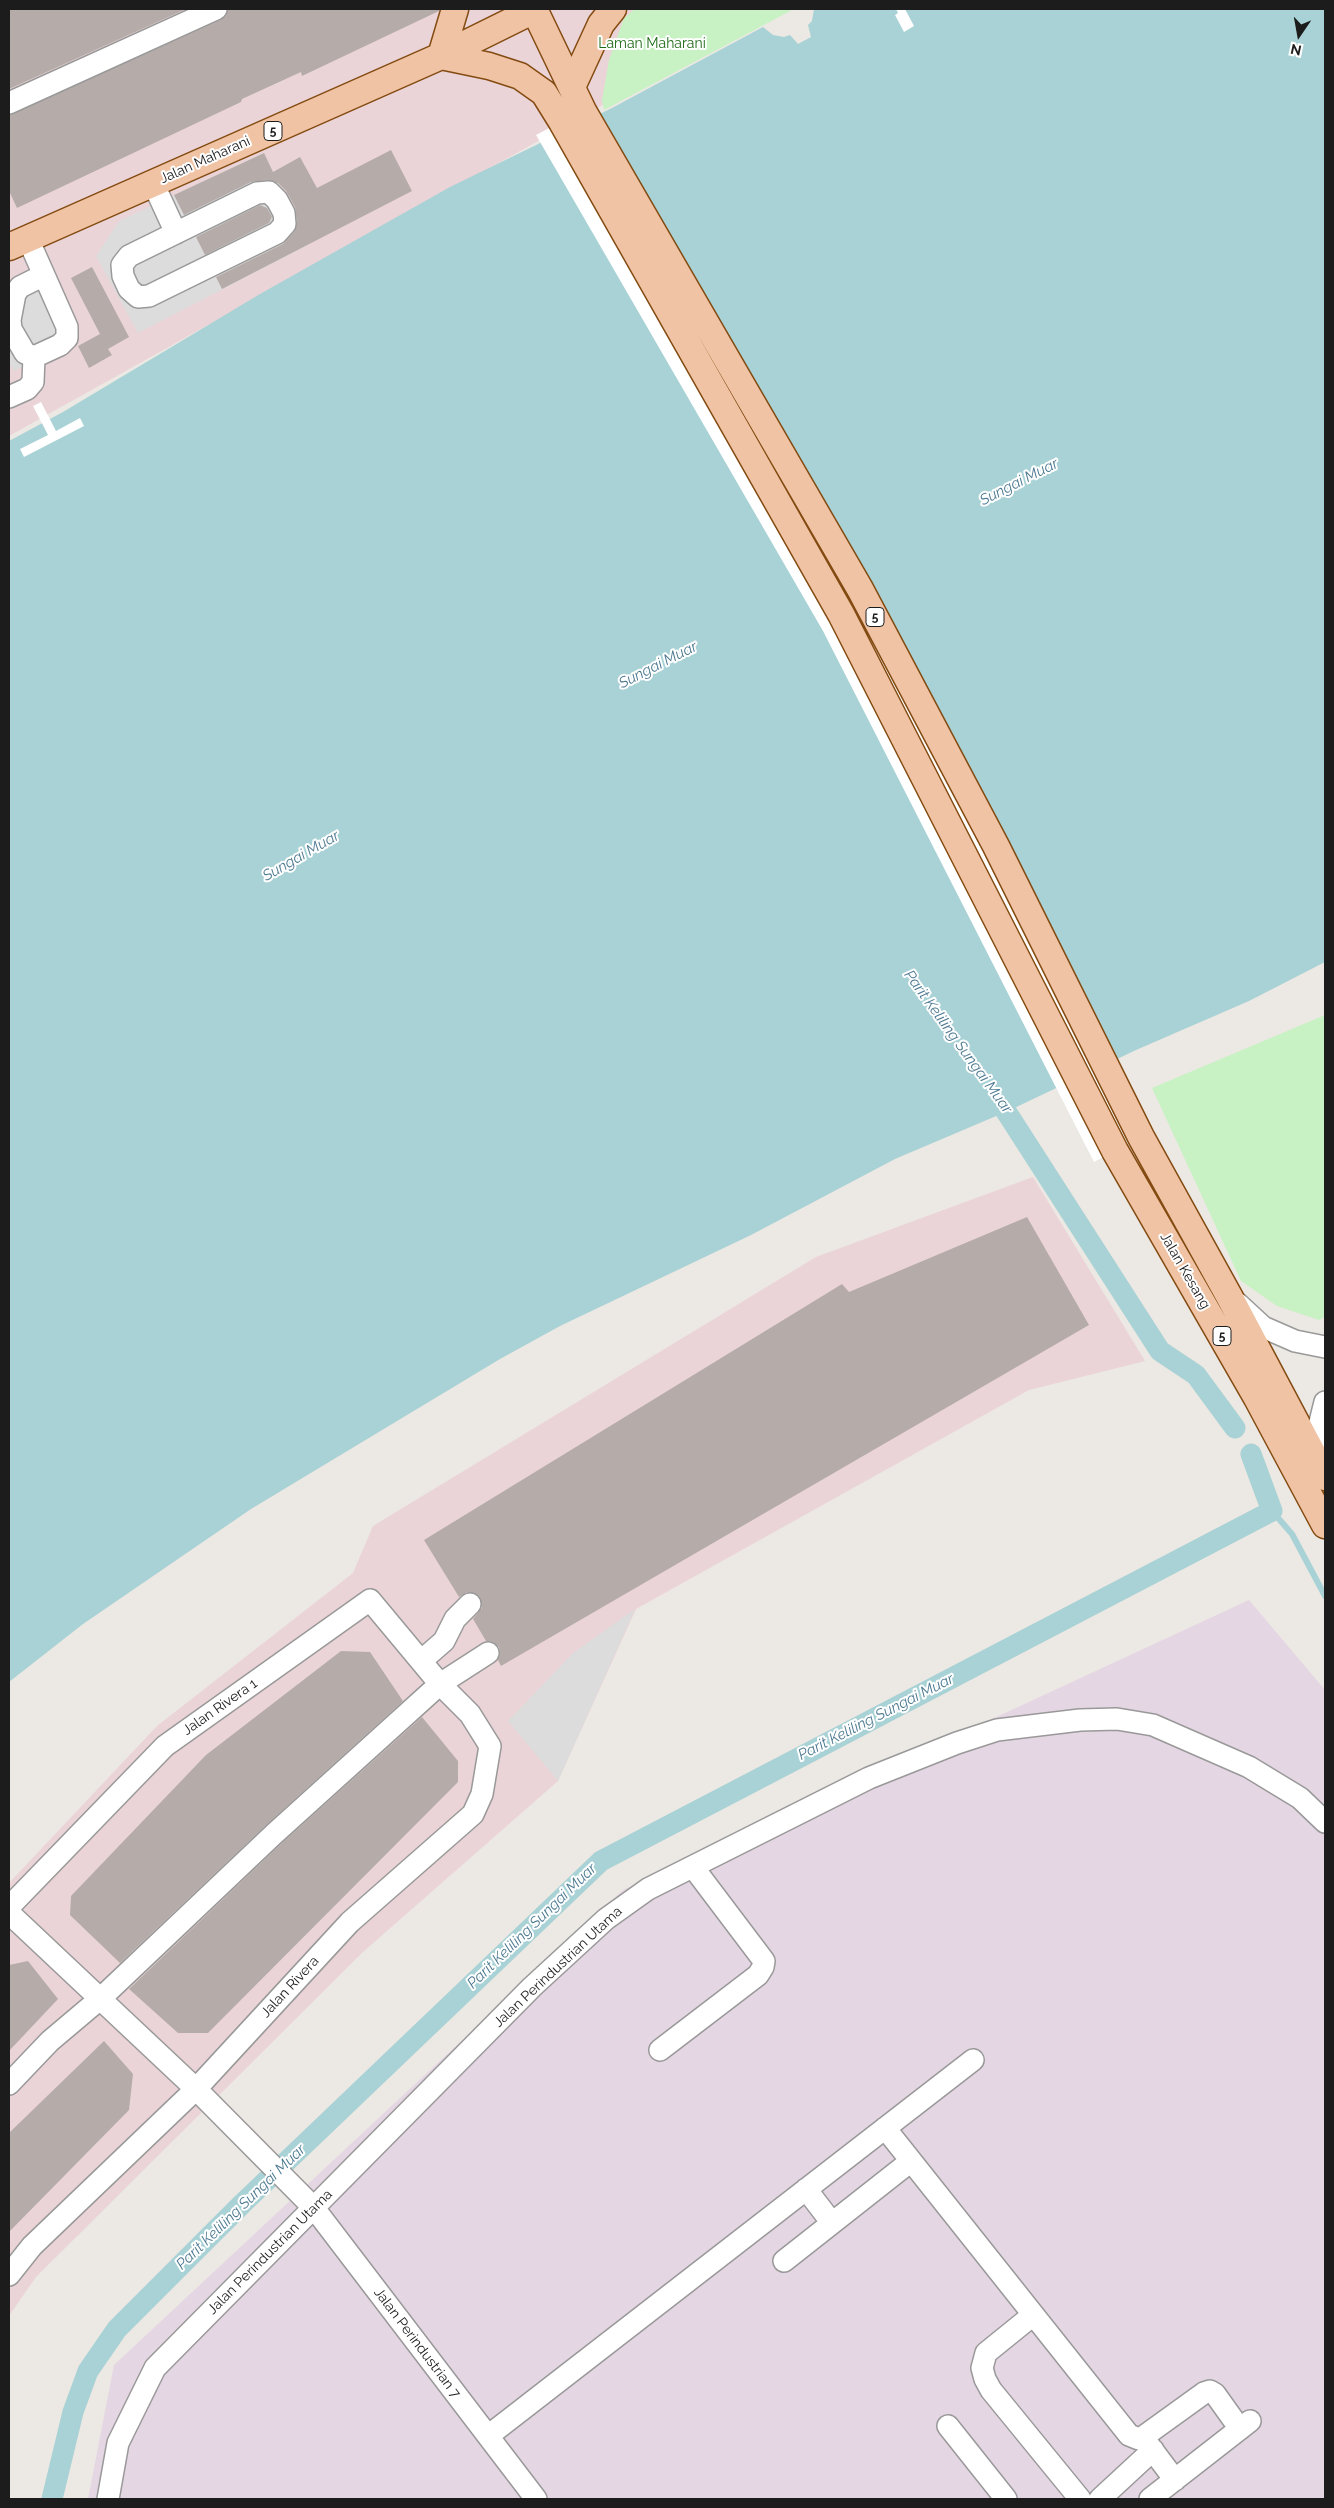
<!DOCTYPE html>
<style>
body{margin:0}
#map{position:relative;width:1334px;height:2508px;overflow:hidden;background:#ece8e3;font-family:Raleway,sans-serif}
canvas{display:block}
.frame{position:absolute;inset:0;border:10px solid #1c1c1c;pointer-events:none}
.north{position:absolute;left:1274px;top:10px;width:50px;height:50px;-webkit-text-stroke:4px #fff;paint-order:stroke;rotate:192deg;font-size:14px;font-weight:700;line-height:20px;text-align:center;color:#1c1c1c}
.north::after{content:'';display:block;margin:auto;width:18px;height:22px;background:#1c1c1c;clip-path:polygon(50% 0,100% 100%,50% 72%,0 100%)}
</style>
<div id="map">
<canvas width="1334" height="2508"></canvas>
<div class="frame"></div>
<div class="north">N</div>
</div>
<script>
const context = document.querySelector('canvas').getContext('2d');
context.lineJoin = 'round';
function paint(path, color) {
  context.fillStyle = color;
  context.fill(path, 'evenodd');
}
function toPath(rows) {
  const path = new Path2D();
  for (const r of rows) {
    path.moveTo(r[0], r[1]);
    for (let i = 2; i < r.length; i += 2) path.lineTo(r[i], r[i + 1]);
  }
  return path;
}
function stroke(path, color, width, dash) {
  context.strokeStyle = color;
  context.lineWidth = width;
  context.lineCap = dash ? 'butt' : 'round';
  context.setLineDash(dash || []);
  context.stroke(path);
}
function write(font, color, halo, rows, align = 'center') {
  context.font = font + ' Raleway,sans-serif';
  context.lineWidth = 4;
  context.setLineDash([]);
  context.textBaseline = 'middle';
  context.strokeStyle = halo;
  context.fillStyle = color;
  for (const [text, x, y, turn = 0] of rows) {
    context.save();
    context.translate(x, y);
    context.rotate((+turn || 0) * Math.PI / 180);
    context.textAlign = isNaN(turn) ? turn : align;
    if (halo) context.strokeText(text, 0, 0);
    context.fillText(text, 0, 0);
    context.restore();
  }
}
paint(toPath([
 [9,9,775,9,9,436],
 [1033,1177,1145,1361,1029,1390,636,1609,558,1781,363,1952,36,2277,9,2316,9,1883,157,1726,353,1573,373,1526,816,1257]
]), '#ebd4d7');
paint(toPath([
 [1249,1600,1325,1690,1325,2499,88,2499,114,2365,623,1890]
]), '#e5d6e4');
paint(toPath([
 [635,9,794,9,604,110,602,100,609,60,624,18],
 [1325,1015,1325,1317,1319,1320,1277,1306,1241,1281,1152,1088]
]), '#c8f2c4');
paint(toPath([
 [264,153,308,245,138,333,96,256,119,221],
 [38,280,70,343,14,371,9,363,9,295],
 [635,1609,558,1781,508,1721,573,1653]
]), '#dcdcdc');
paint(toPath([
 [814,9,1325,9,1325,962,1249,1001,1136,1050,1008,1111,895,1159,751,1235,560,1326,500,1359,251,1509,83,1624,9,1682,9,441,63,412,260,294,450,187,612,108,763,27,773,35,784,37,790,35,798,44,811,37,808,25,812,21]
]), '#a8d2d5');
paint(toPath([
 [896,9,905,9,914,26,904,32,895,15,898,13],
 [595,104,859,578,1154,1130,1094,1162,823,631,536,135],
 [41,402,56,431,80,418,84,426,24,457,20,449,48,435,33,406]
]), '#fff');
stroke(toPath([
 [1272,1511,1292,1534,1325,1596]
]), '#a8d2d5', 6);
stroke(toPath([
 [991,1088,1160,1351,1196,1375,1235,1428],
 [52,2499,73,2412,88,2371,117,2329,242,2204,601,1861,1272,1511,1251,1454]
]), '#a8d2d5', 21);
paint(toPath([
 [9,9,186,9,9,89],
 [228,9,439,9,439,11,302,76,301,72,242,99,241,102,17,208,9,191,9,115,221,20,226,16],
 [391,150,412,191,222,289,216,277,283,244,294,232,297,223,295,207,286,191,278,183,268,180,251,182,184,215,174,195,264,153,273,172,300,157,317,188],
 [260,205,267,208,272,217,269,223,205,255,196,237],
 [92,267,129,337,108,349,112,355,89,368,78,346,100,334,71,278],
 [1027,1217,1089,1325,501,1666,498,1660,500,1653,499,1647,493,1642,486,1641,473,1619,482,1608,479,1596,467,1592,459,1597,424,1540,842,1284,849,1292],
 [341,1651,370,1652,403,1701,266,1825,120,1963,70,1915,71,1896,206,1755],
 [422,1717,458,1761,458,1782,208,2033,178,2033,129,1989,282,1843],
 [28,1961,58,1999,9,2051,9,1965],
 [104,2041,133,2074,129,2110,9,2232,9,2133]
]), '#b5aca9');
const minor = toPath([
 [9,103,216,9],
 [153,183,176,233],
 [269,192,277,200,284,213,285,224,277,233,149,296,138,297,129,289,123,276,122,265,129,256,257,193,269,192],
 [28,239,44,275,67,327,67,338,60,345,34,357,25,353,11,329,10,320,15,294,20,287,44,275],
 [9,397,27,389,33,382,34,357],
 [1237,1303,1263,1327,1295,1341,1325,1347],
 [1324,1465,1318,1430,1325,1402],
 [421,1661,444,1641,455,1619,470,1604],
 [9,1907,165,1746,370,1600,440,1684,470,1714,490,1746,482,1794,473,1814,350,1922,196,2089,32,2246,9,2275],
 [9,1913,196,2089,314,2208,536,2499],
 [660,2050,758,1975,763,1967,764,1961,693,1867],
 [9,2084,50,2041,101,1998,274,1834,440,1684,488,1653],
 [885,2128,1129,2435,1139,2439,1143,2437,1204,2393,1210,2391,1215,2394,1240,2429],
 [806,2189,832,2223],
 [784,2261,911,2161],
 [1033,2315,986,2353,982,2368,985,2379,991,2390,1080,2499],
 [948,2426,1006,2499],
 [488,2436,973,2060],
 [1145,2440,1175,2480],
 [108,2499,118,2443,155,2368,532,1987,606,1919,648,1889,869,1778,957,1743,997,1730,1080,1720,1117,1719,1153,1725,1249,1767,1300,1798,1325,1822],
 [1100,2499,1153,2450],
 [1150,2499,1250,2421]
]);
const major = toPath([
 [455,9,441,56,489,66,520,76,544,93,562,122,841,614,1115,1151,1257,1398,1325,1525],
 [534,9,583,111,860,589,996,846,1141,1137,1229,1296,1325,1477],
 [572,87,601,24,613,9],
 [9,247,441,56,534,10]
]);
stroke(minor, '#999', 24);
stroke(major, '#834b11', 29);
stroke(minor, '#fff', 21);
stroke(major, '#f0c3a4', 26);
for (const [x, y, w] of [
 [273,131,18],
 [875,617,18],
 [1222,1336,18]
]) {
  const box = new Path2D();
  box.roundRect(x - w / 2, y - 9.5, w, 19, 4);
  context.fillStyle = '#fff';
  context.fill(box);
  stroke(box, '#1c1c1c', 1);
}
write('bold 12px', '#1c1c1c', null, [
 ["5",273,131],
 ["5",875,617],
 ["5",1222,1336]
]);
write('14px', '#1f6c18', '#fff', [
 ["Laman Maharani",652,44]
]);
write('14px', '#1c1c1c', '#fff', [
 ["Jalan Maharani",205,160,-24],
 ["Jalan Kesang",1185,1271,60],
 ["Jalan Rivera 1",220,1707,-35],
 ["Jalan Perindustrian Utama",558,1967,-43],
 ["Jalan Rivera",290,1987,-47],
 ["Jalan Perindustrian Utama",270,2252,-45],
 ["Jalan Perindustrian 7",417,2343,53]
]);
write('italic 15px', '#4e7a92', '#fff', [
 ["Sungai Muar",1019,482,-27],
 ["Sungai Muar",658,665,-27],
 ["Sungai Muar",301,856,-30],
 ["Parit Keliling Sungai Muar",958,1042,54],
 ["Parit Keliling Sungai Muar",876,1717,-27],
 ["Parit Keliling Sungai Muar",532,1926,-44],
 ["Parit Keliling Sungai Muar",241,2207,-44]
]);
</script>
